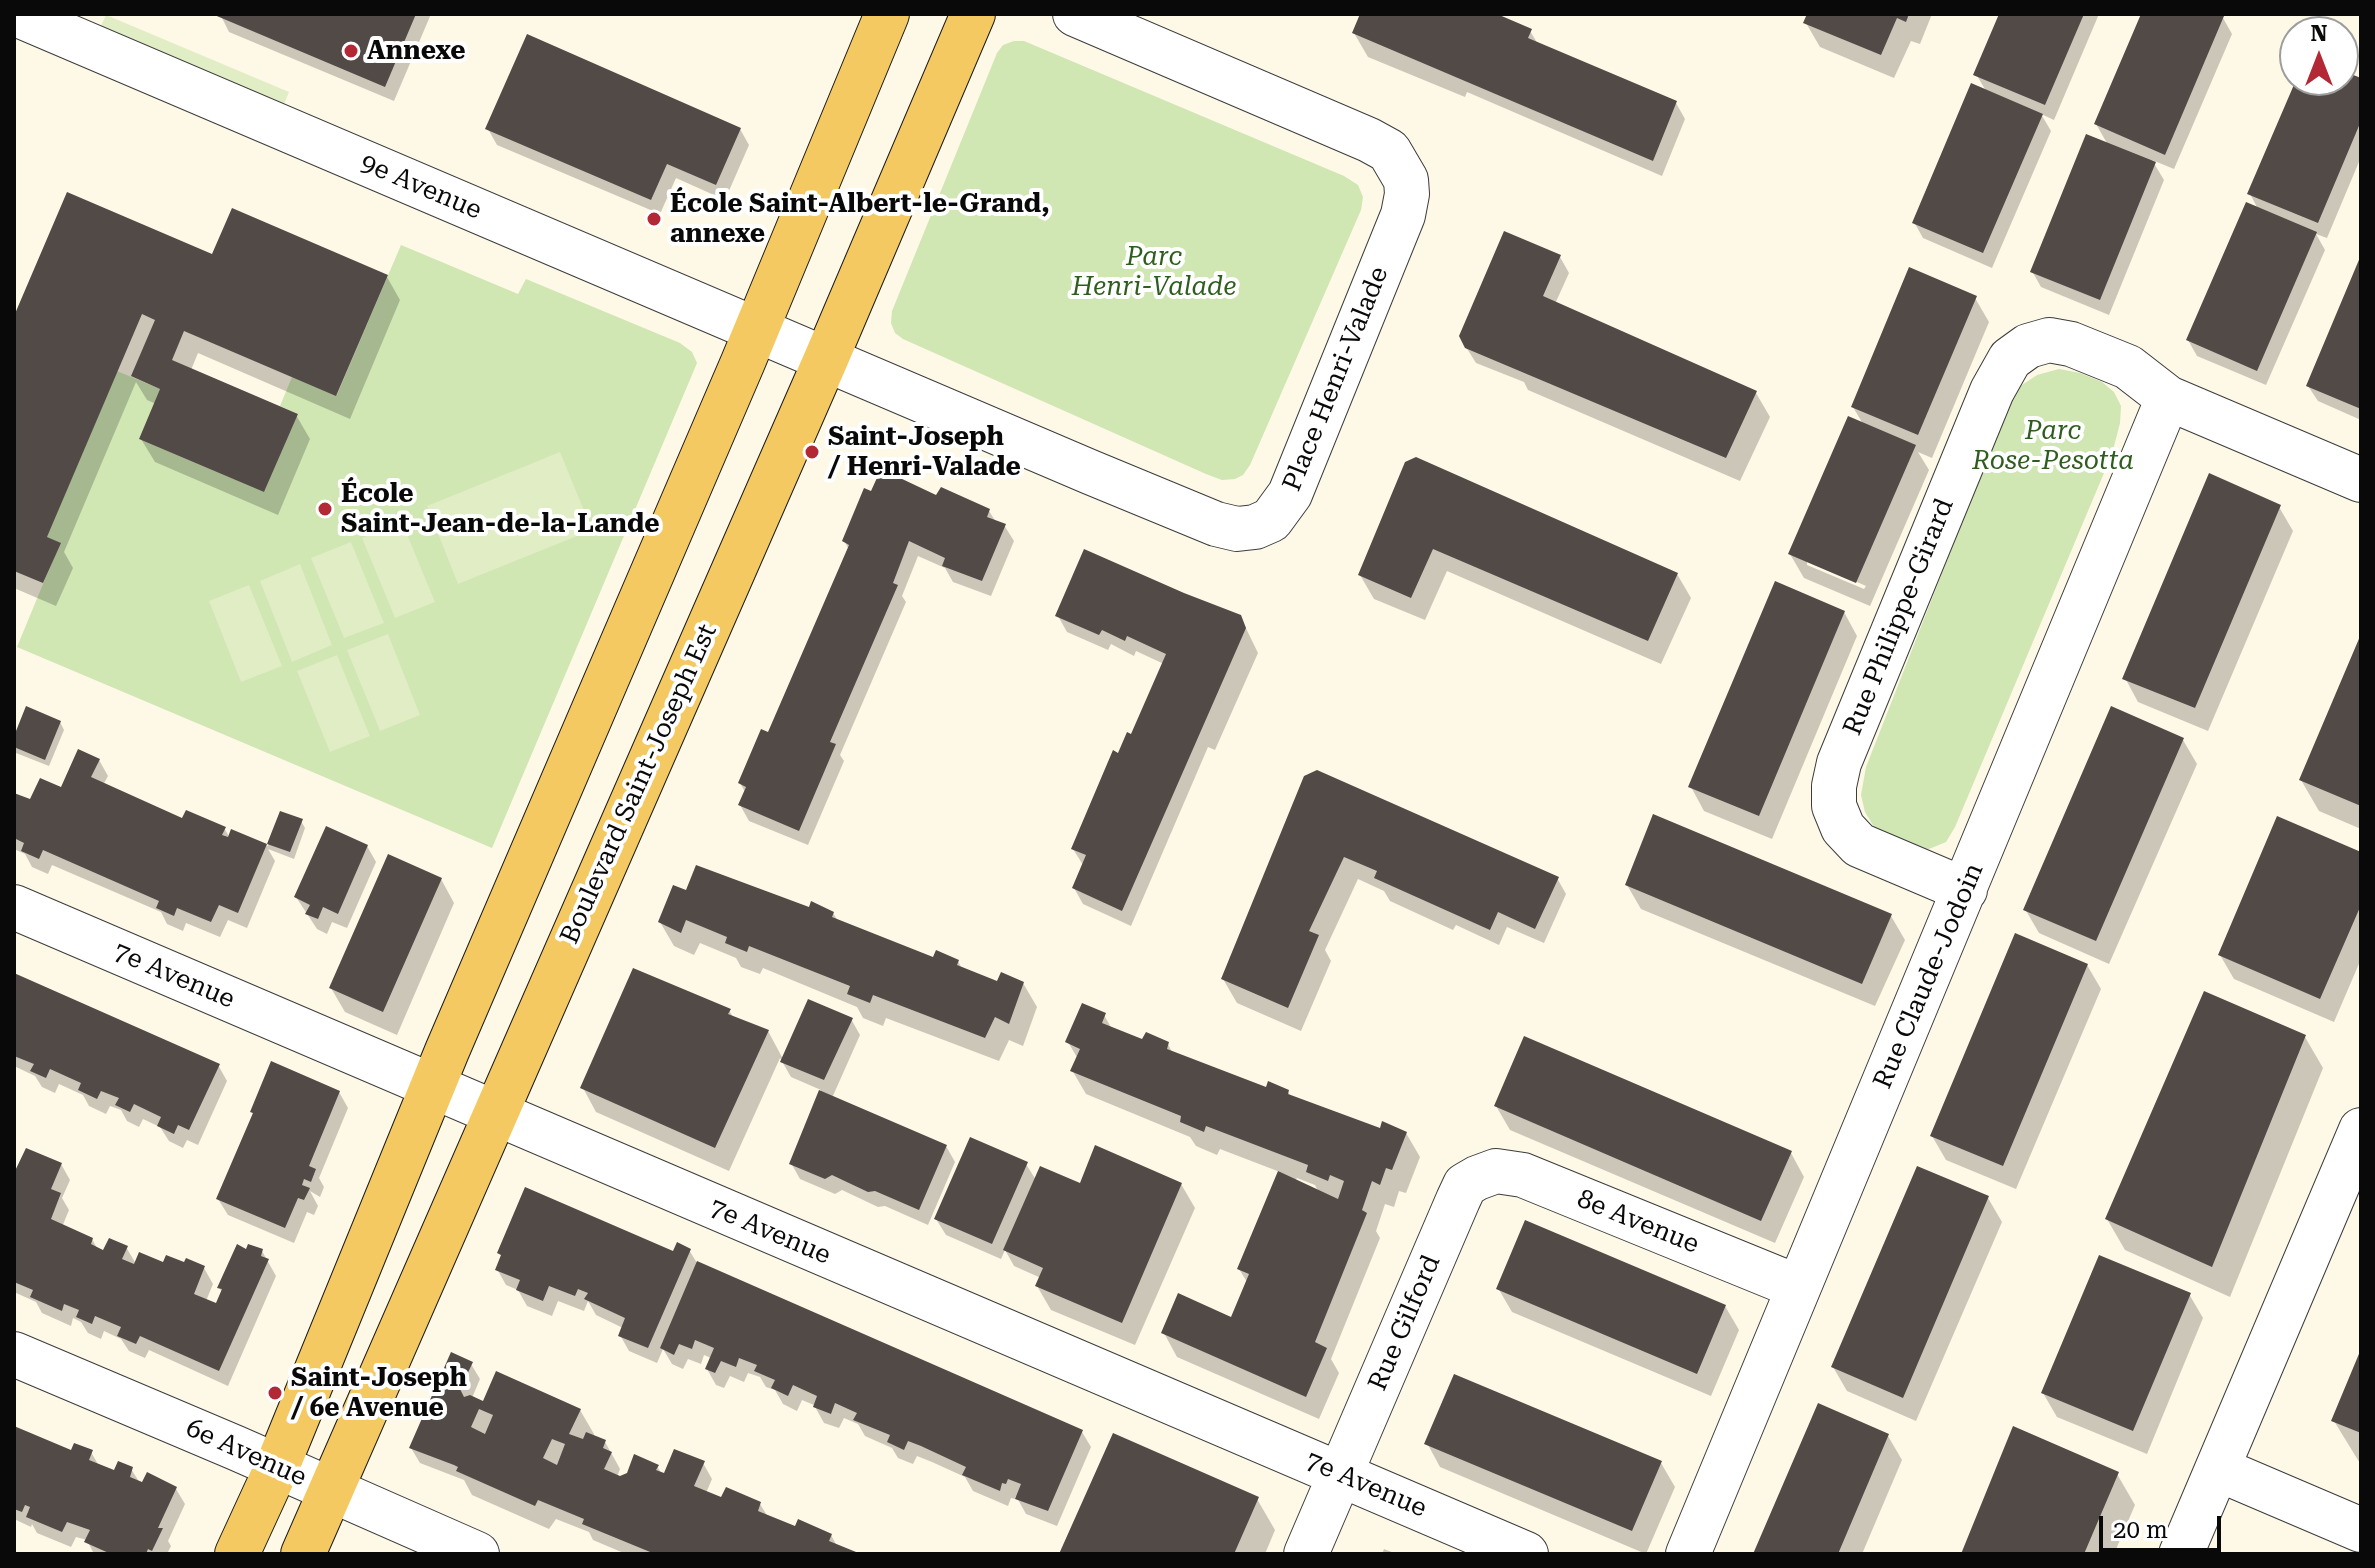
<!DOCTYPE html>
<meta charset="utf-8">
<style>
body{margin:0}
#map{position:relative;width:2375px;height:1568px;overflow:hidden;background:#fef8e7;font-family:"Roboto Serif",serif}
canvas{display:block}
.frame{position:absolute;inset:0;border:16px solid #090909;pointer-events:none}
.north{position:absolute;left:2279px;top:16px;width:80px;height:80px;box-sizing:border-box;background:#fff;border:2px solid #9d9d9d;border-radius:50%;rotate:0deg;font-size:22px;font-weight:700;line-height:32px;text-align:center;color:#090909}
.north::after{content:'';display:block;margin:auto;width:28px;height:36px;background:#b32835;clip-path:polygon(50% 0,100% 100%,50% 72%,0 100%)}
.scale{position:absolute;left:2099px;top:1516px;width:122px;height:36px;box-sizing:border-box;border:4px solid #090909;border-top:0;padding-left:10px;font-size:24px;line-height:28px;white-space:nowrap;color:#090909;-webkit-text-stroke:6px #fff;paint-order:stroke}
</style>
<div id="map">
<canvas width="2375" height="1568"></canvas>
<div class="frame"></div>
<div class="north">N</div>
<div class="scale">20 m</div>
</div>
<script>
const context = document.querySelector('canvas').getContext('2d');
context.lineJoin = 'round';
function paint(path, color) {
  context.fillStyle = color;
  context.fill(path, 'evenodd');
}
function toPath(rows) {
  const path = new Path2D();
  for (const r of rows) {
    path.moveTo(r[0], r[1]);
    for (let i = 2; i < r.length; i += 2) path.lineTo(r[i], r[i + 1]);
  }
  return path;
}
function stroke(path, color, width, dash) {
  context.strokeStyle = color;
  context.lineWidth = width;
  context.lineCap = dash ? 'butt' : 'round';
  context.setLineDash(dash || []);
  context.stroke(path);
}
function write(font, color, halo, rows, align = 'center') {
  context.font = font + ' "Roboto Serif",serif';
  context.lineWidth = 8;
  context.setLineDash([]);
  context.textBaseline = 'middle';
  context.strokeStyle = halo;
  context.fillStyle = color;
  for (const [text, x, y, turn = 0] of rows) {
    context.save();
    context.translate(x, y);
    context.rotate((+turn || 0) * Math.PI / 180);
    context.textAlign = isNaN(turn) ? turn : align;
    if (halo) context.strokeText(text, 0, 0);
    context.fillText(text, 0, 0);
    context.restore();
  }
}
paint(toPath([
 [1014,41,1024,41,1344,176,1358,185,1363,197,1361,210,1250,465,1243,475,1235,479,1222,480,1206,474,903,339,895,333,891,323,892,311,997,53,1003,45],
 [401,245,518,294,526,279,680,343,692,352,697,363,492,848,17,647,60,543,47,537,117,371,160,389,139,439,264,492,298,414,280,406,292,377,337,395],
 [2059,369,2080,373,2102,382,2114,392,2121,406,2120,423,2112,454,1955,827,1946,842,1929,849,1912,850,1892,842,1874,827,1865,812,1861,795,1866,767,2002,420,2019,387,2037,375]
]), '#d0e6b3');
paint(toPath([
 [106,15,289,92,277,121,93,43],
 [560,452,592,530,458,584,427,506],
 [402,522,435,602,395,618,362,538],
 [351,542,384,623,344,638,311,558],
 [300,564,332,645,292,662,260,581],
 [249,585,282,666,241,682,209,601],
 [388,634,420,715,380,731,347,650],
 [337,655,370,736,330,752,297,671]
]), '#e1edc4');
paint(toPath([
 [220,14,431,14,394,101,229,32],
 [1362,14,1492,14,1530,31,1538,44,1676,103,1685,119,1662,176,1467,92,1465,97,1368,57,1354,33],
 [1809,14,1932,14,1920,44,1911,41,1894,78,1820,47,1806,23],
 [2001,14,2099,14,2054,120,2041,114,2051,131,1992,268,1923,238,1914,222,1986,91,1976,74],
 [2143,14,2214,14,2223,18,2232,34,2174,169,2152,160,2164,180,2109,315,2041,287,2032,271,2108,145,2096,124],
 [2343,73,2361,80,2361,157,2327,238,2316,234,2325,250,2266,385,2197,356,2188,340,2258,209,2250,194,2298,80,2343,80],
 [488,129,740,129,749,145,725,200,676,178,660,214,497,145],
 [213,256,387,277,400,300,350,419,198,353,191,370,296,415,310,439,278,515,155,462,141,439,156,404,147,400,136,382,64,552,73,568,56,606,14,588,14,321],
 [1560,257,1569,273,1555,304,1756,393,1770,417,1740,481,1528,390,1524,382,1476,363,1466,347],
 [2361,260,2361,420,2318,401,2308,386],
 [1975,298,1989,322,1932,458,1918,452,1929,470,1870,606,1804,578,1790,554,1863,424,1853,407],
 [1807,560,1866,586,1864,589,1807,565],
 [1406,464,1677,574,1691,598,1661,664,1447,571,1425,620,1374,599,1360,575],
 [937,498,989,511,996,522,1004,525,1014,541,991,596,953,582,945,568,918,556,902,596,906,602,840,755,844,761,808,845,749,821,740,805,745,792,740,783,770,735,849,550,844,540],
 [2279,507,2293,531,2208,731,2138,702,2125,678],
 [1183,595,1240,616,1258,653,1215,750,1208,747,1131,926,1083,904,1074,888,1083,865,1073,849,1119,755,1132,736,1164,664,1136,651,1134,656,1111,644,1108,650,1067,632,1058,616],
 [1844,612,1857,636,1772,839,1704,811,1691,787],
 [2361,639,2361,829,2319,811,2301,780],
 [60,722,64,730,49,766,16,753,14,741],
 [2183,740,2197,764,2109,964,2039,933,2025,909],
 [99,760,108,776,103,785,183,820,224,828,230,838,233,831,268,846,281,814,301,821,305,828,294,859,268,849,275,861,247,928,228,920,220,937,186,923,183,931,167,924,161,912,52,865,48,874,32,867,25,854,14,849,14,795,31,802,62,790],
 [1306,778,1557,878,1566,894,1544,943,1507,927,1499,945,1456,925,1453,930,1390,901,1384,891,1358,879,1325,950,1331,961,1301,1031,1237,1003,1223,979],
 [367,846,376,862,347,928,332,922,327,934,317,929,296,897],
 [2361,854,2361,959,2334,1022,2234,979,2220,955],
 [441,879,454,903,397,1035,345,1012,331,988],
 [1627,885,1891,916,1905,940,1875,1006,1641,909],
 [687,892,833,913,838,921,934,960,958,961,962,969,998,983,1023,983,1037,1007,1023,1046,1009,1040,999,1061,886,1018,883,1026,863,1018,857,1007,763,968,760,974,741,967,736,958,700,943,694,955,674,946,660,922],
 [2087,965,2101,989,2016,1189,1946,1160,1932,1136],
 [14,976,218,1065,227,1081,198,1145,187,1140,183,1148,169,1141,160,1127,143,1119,139,1127,127,1121,121,1110,110,1106,106,1114,89,1106,83,1095,59,1084,55,1093,42,1087,35,1076,14,1066],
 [729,1010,734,1019,768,1031,783,1059,851,1019,860,1035,832,1098,946,1146,955,1162,928,1225,885,1206,878,1207,842,1190,835,1194,800,1179,791,1163,821,1090,791,1077,780,1058,729,1171,596,1112,583,1088],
 [1104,1015,1112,1029,1143,1042,1168,1044,1173,1054,1268,1090,1288,1092,1291,1097,1382,1131,1406,1133,1420,1157,1406,1193,1399,1191,1394,1207,1385,1204,1376,1231,1380,1238,1331,1359,1339,1373,1319,1419,1177,1357,1164,1333,1232,1320,1247,1282,1239,1269,1280,1172,1220,1149,1217,1155,1196,1146,1190,1137,1086,1094,1072,1070,1078,1059,1068,1042],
 [1297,1178,1315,1185,1319,1193,1295,1181],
 [2305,1037,2323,1068,2230,1297,2125,1250,2107,1219],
 [339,1092,348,1108,319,1178,324,1187,320,1197,310,1191,318,1206,314,1215,307,1212,294,1243,228,1215,218,1199,254,1116,252,1112],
 [1496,1106,1791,1153,1804,1177,1775,1243,1510,1130],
 [61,1164,70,1180,62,1198,69,1210,62,1227,92,1239,98,1250,104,1253,126,1247,136,1264,204,1268,213,1284,206,1301,217,1305,223,1293,219,1288,247,1252,262,1251,276,1276,228,1386,149,1350,145,1358,129,1351,121,1339,104,1331,101,1339,88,1333,81,1322,73,1318,71,1326,42,1313,36,1302,14,1292,14,1175],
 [1026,1164,1036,1180,1080,1185,1181,1184,1195,1208,1135,1345,1051,1310,1037,1286,1041,1278,1014,1266,1005,1250,1001,1259,946,1235,936,1219],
 [1988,1198,2002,1222,1916,1421,1847,1391,1833,1367],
 [689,1250,697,1263,1082,1432,1091,1447,1057,1526,1026,1514,1016,1496,1015,1499,1011,1498,1008,1506,973,1491,965,1477,932,1462,917,1456,913,1464,898,1458,892,1448,865,1436,858,1424,844,1418,839,1428,824,1423,814,1405,802,1400,797,1411,783,1404,775,1390,766,1387,760,1377,748,1373,744,1382,730,1376,724,1388,716,1385,707,1369,711,1358,704,1355,701,1364,688,1359,683,1369,672,1364,663,1349,657,1363,629,1351,620,1335,623,1328,596,1315,588,1301,584,1311,558,1301,552,1316,527,1306,518,1290,506,1285,497,1269,502,1258,500,1253,675,1253],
 [1498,1288,1725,1306,1739,1330,1711,1396,1512,1312],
 [2189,1294,2203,1318,2147,1454,2057,1417,2043,1393],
 [2361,1354,2361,1465,2334,1421],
 [471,1364,480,1379,472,1398,481,1403,580,1410,594,1434,593,1437,605,1442,614,1458,620,1469,617,1477,620,1478,657,1466,662,1475,703,1463,712,1479,706,1493,722,1499,760,1504,768,1517,796,1528,831,1535,837,1546,856,1554,626,1554,593,1540,589,1532,556,1519,549,1529,472,1495,464,1480,420,1463,411,1448],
 [14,1427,72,1452,91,1452,99,1466,115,1473,131,1469,140,1483,176,1489,185,1504,168,1541,171,1546,167,1554,94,1554,87,1540,76,1537,71,1547,37,1533,32,1524,31,1527,14,1519],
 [1888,1436,1902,1460,1862,1554,1756,1554],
 [1427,1443,1661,1463,1675,1487,1646,1554,1440,1467],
 [2117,1474,2135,1505,2114,1554,1963,1554],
 [1257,1499,1275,1530,1265,1554,1061,1554],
 [1384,1549,1397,1554,1382,1554]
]), '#0003');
paint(toPath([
 [212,14,416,14,385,87],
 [1360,14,1497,14,1532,29,1528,38,1677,101,1653,161,1352,33],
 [1807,14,1909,14,1906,22,1897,18,1881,55,1803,23],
 [1999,14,2084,14,2045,105,1973,75],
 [2141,14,2224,16,2165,155,2094,124],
 [527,34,741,128,716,185,667,164,651,200,485,129],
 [2343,71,2361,78,2361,121,2318,223,2247,194,2296,80,2343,80],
 [1971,83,2043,114,1983,253,1912,223],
 [2086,134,2156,162,2100,300,2030,272],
 [67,192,212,254,232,208,388,275,336,396,184,331,172,360,298,414,264,492,139,439,160,389,131,376,155,320,142,314,47,537,61,543,43,583,14,571,14,316],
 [2246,202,2317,232,2257,371,2186,340],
 [1504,231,1561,255,1543,296,1757,391,1726,458,1465,348,1459,336],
 [2361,255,2361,409,2306,386],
 [1909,267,1977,296,1918,435,1851,407],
 [1848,416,1916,445,1856,583,1788,554],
 [1416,457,1678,573,1648,641,1433,549,1411,598,1358,575,1405,462],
 [881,469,936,495,941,487,990,509,987,517,1006,524,982,581,942,566,945,558,909,541,893,583,898,585,830,742,836,744,799,831,738,805,746,787,738,783,761,729,768,732,849,545,842,541,864,488,871,491],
 [2209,473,2281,505,2195,708,2122,679],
 [1084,549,1184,593,1241,615,1246,628,1122,911,1072,888,1086,855,1071,849,1113,750,1118,753,1127,732,1131,734,1166,654,1127,636,1125,641,1102,630,1099,635,1055,616],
 [1775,581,1845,611,1759,816,1688,787],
 [2361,634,2361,806,2299,780],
 [26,706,61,721,45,760,14,747,14,736],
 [2111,706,2184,738,2096,941,2023,910],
 [78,749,100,759,91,777,182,818,186,810,226,827,222,835,228,837,231,829,267,844,238,913,219,905,211,922,177,908,174,916,156,908,159,901,43,850,39,859,21,851,24,843,14,838,14,793,30,799,40,778,61,787],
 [1317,770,1559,877,1535,929,1498,912,1490,930,1374,878,1377,871,1344,857,1309,931,1319,935,1288,1008,1221,979,1304,776],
 [280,811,303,819,290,852,267,844],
 [1653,814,1892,914,1862,984,1625,885],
 [2277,816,2361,852,2361,905,2320,999,2218,955],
 [326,826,368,845,338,914,323,907,318,919,305,914,310,905,294,897],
 [388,854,442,878,383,1012,329,988],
 [696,865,809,907,811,901,834,912,832,917,933,957,936,950,959,960,957,965,997,981,1001,972,1024,982,1009,1024,995,1017,985,1038,873,995,870,1003,847,994,850,986,749,946,747,952,725,943,727,937,686,920,681,933,658,922,673,885,686,890],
 [2015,933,2088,964,2003,1166,1930,1136],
 [633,968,731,1009,728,1014,769,1030,715,1148,580,1088],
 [14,973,220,1064,189,1130,178,1125,174,1134,157,1126,161,1117,134,1104,130,1112,115,1105,119,1098,101,1091,97,1099,78,1090,81,1083,50,1069,46,1078,30,1071,34,1064,14,1056],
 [2204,991,2306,1035,2212,1267,2105,1219],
 [808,999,853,1018,824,1080,780,1062],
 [1082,1003,1106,1013,1102,1023,1142,1039,1146,1032,1169,1042,1167,1049,1266,1087,1268,1081,1289,1090,1288,1094,1380,1128,1382,1121,1407,1132,1392,1170,1386,1168,1380,1185,1372,1181,1362,1210,1367,1213,1315,1342,1327,1348,1306,1397,1161,1333,1178,1293,1231,1317,1249,1274,1237,1269,1278,1171,1338,1199,1344,1181,1330,1175,1328,1181,1306,1172,1308,1165,1206,1126,1204,1132,1180,1122,1181,1116,1070,1071,1080,1049,1065,1042],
 [1524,1036,1792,1151,1761,1221,1494,1106],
 [271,1061,340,1091,309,1166,316,1169,311,1182,304,1179,302,1185,310,1188,304,1200,298,1198,285,1228,216,1199,253,1113,250,1112],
 [819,1090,947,1145,919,1210,875,1191,868,1192,832,1175,825,1179,789,1164],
 [970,1137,1028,1162,992,1244,934,1219],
 [1095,1145,1182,1183,1122,1323,1035,1286,1043,1268,1003,1250,1040,1166,1080,1183],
 [26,1148,62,1163,51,1189,61,1193,51,1219,93,1238,91,1244,103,1250,109,1238,128,1246,122,1259,134,1264,139,1252,163,1262,166,1255,184,1262,186,1258,205,1266,194,1294,216,1303,222,1289,217,1288,237,1244,246,1249,248,1244,263,1249,261,1256,269,1259,219,1371,140,1336,136,1344,117,1336,121,1327,95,1316,92,1324,76,1317,79,1310,64,1304,62,1311,30,1297,33,1290,14,1282,14,1173],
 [1917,1166,1989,1196,1903,1398,1831,1367],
 [525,1187,673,1251,677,1242,691,1249,648,1348,618,1336,625,1318,584,1299,588,1293,578,1289,575,1296,549,1286,543,1301,516,1290,520,1280,495,1270,501,1255,497,1253],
 [1525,1220,1726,1305,1697,1374,1496,1289],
 [2099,1255,2191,1293,2133,1431,2041,1393],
 [697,1261,1083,1430,1048,1511,1015,1499,1021,1484,1008,1479,1006,1484,1002,1483,1000,1491,962,1475,966,1467,921,1446,908,1441,904,1450,887,1442,890,1435,853,1420,857,1413,835,1403,831,1414,813,1407,817,1396,793,1385,788,1396,771,1388,775,1380,754,1371,757,1365,739,1358,736,1367,721,1361,715,1373,705,1369,714,1348,695,1340,692,1349,679,1344,674,1355,660,1348],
 [2361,1349,2361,1433,2331,1421],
 [451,1352,473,1362,460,1389,464,1397,470,1395,483,1401,496,1371,581,1409,569,1434,583,1439,586,1432,606,1440,603,1448,612,1452,604,1469,620,1476,627,1473,634,1454,659,1465,656,1470,664,1473,674,1449,705,1461,694,1486,721,1497,726,1487,761,1502,758,1511,795,1526,798,1519,832,1534,829,1541,861,1554,655,1554,582,1524,584,1519,538,1500,535,1506,456,1471,458,1467,454,1465,409,1448],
 [479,1409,493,1415,485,1434,471,1427],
 [552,1439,565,1444,557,1465,543,1458],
 [1454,1374,1662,1461,1632,1531,1424,1444],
 [1818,1403,1889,1434,1838,1554,1753,1554],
 [14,1426,71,1450,74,1443,93,1450,89,1460,114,1470,118,1461,133,1467,130,1477,142,1482,147,1472,177,1487,158,1528,163,1528,152,1551,148,1549,146,1554,111,1554,84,1542,90,1530,67,1522,62,1532,26,1517,30,1507,25,1505,22,1512,14,1509],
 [2013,1426,2119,1472,2084,1554,1961,1554],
 [1113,1433,1259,1497,1234,1554,1059,1554]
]), '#514a46');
const minor = toPath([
 [16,14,1090,472,1216,524,1237,529,1255,527,1271,520,1290,494,1403,215,1407,194,1406,180,1389,151,1369,140,1075,14],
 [1965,890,1859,845,1843,828,1834,806,1834,786,1839,763,1992,391,2010,359,2028,346,2049,340,2071,344,2128,367,2168,398,2361,480],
 [14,907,1526,1554],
 [14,1354,236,1448,477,1554],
 [2218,1469,2361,1530],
 [1306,1554,1458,1200,1465,1185,1477,1178,1496,1171,1523,1175,1798,1287],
 [1688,1554,2168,398],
 [2181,1554,2361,1130]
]);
const major = toPath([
 [237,1554,277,1467,447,1051,743,362,887,14],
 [303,1554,826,359,973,14]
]);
stroke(minor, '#3c3c3c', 46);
stroke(major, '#1a1a1a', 46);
stroke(minor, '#fff', 44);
stroke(major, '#f4c961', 44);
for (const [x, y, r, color] of [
 [351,51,8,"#b32835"],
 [654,219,8,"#b32835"],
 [812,452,8,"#b32835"],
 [325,509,8,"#b32835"],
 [275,1393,8,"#b32835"]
]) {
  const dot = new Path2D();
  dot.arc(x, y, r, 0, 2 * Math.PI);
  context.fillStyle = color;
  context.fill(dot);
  stroke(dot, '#fff', 3);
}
write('bold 26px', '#090909', '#fff', [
 ["Annexe",367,51],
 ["École Saint-Albert-le-Grand,",670,204],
 ["annexe",670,234],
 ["Saint-Joseph",828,437],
 ["/ Henri-Valade",828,467],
 ["École",341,494],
 ["Saint-Jean-de-la-Lande",341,524],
 ["Saint-Joseph",291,1378],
 ["/ 6e Avenue",291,1408]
], 'left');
write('26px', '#090909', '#fff', [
 ["9e Avenue",421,187,23],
 ["Place Henri-Valade",1336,379,-68],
 ["Rue Philippe-Girard",1899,617,-68],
 ["Boulevard Saint-Joseph Est",639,784,-66],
 ["7e Avenue",174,976,23],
 ["Rue Claude-Jodoin",1929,976,-67],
 ["8e Avenue",1638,1222,22],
 ["7e Avenue",770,1232,23],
 ["Rue Gilford",1405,1323,-67],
 ["6e Avenue",246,1453,24],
 ["7e Avenue",1366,1485,23]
]);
write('italic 26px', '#2e5d1e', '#fff', [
 ["Parc",1154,257],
 ["Henri-Valade",1154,287],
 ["Parc",2053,431],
 ["Rose-Pesotta",2053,461]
]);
</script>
